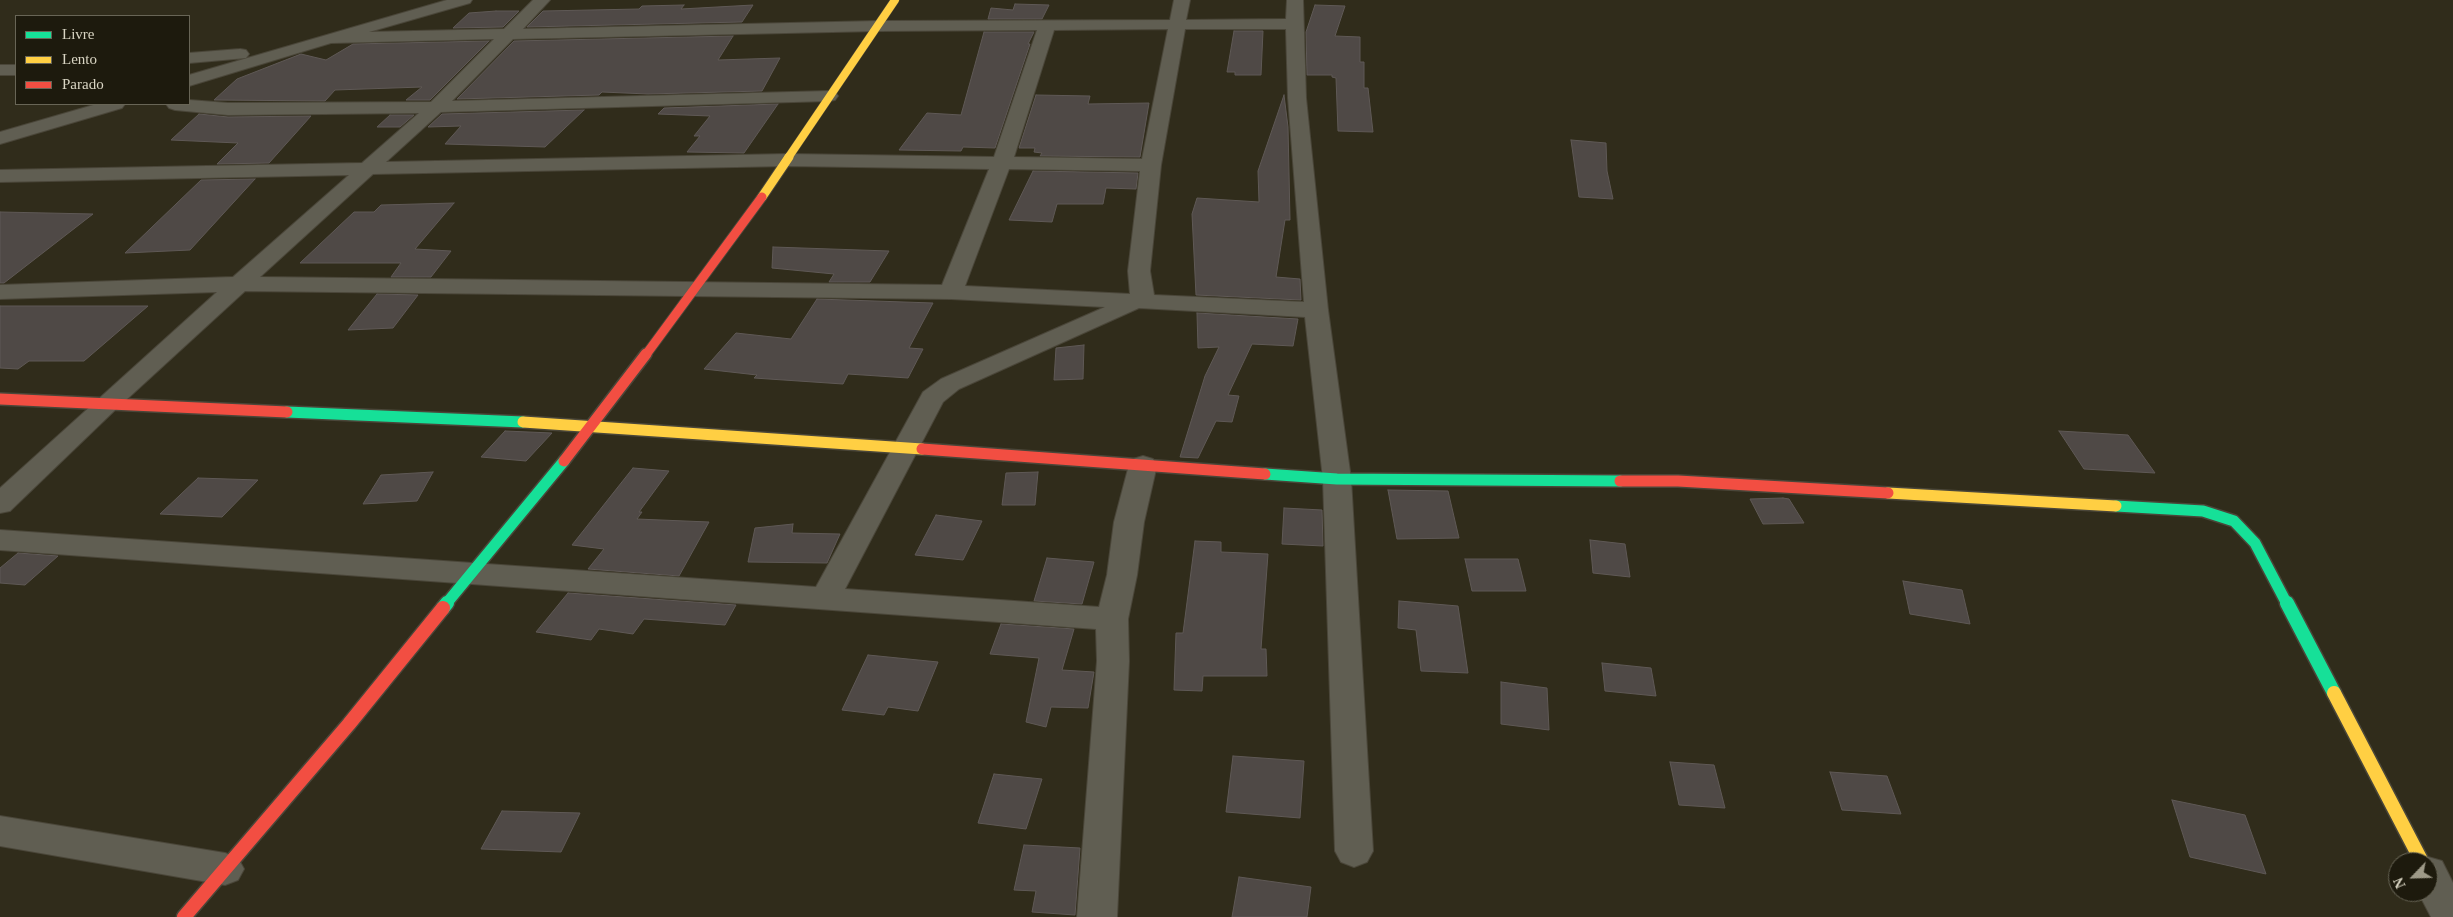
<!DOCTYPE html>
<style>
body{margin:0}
#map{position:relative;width:2453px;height:917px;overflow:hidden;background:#302c1b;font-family:Georgia,serif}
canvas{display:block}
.legend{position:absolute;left:15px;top:15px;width:175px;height:90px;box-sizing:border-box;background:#1d1a0d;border:1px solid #686556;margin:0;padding:6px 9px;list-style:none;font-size:15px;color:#d9d5c3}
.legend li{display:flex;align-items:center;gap:10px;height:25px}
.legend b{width:25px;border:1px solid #686556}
.north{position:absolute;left:2388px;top:852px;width:50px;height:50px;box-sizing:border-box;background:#1d1a0d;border:1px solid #686556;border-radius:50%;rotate:246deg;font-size:14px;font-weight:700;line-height:20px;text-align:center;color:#d9d5c3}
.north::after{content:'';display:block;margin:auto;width:18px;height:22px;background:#9e9a88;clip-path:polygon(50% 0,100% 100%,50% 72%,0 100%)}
</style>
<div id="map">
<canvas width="2453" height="917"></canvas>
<ul class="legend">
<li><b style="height:6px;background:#16e098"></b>Livre</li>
<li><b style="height:6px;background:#ffcf43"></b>Lento</li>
<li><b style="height:6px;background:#f24e42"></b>Parado</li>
</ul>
<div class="north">N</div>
</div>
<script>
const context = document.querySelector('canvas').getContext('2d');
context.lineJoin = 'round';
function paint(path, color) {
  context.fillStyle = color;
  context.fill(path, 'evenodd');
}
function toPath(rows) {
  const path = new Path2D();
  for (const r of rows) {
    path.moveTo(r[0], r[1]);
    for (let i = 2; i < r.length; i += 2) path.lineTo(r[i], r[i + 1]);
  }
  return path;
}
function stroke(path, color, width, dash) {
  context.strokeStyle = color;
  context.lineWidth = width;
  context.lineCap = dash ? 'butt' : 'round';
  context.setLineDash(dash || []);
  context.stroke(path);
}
const building = toPath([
 [1015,4,1049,5,1042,19,988,19,991,8,1013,10,1015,4],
 [684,5,681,9,753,5,742,22,527,27,543,11,639,9,642,6,684,5],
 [1315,5,1345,6,1335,36,1360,37,1360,62,1364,62,1364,88,1368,88,1373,132,1338,131,1336,78,1332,77,1332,75,1307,75,1306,32,1315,5],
 [496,11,519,11,503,27,453,28,469,13,496,11],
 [1234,31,1263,31,1261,75,1235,75,1235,72,1227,72,1234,31],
 [984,32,1034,32,1028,44,1030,44,995,148,963,147,961,151,899,150,927,113,961,115,984,32],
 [733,36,718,60,780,58,762,91,648,94,602,92,599,95,457,99,514,41,733,36],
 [489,41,430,100,406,100,422,87,335,90,325,101,214,100,237,79,301,54,326,60,353,44,489,41],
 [1036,95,1090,96,1088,104,1149,103,1140,157,1040,156,1042,153,1034,152,1035,148,1019,148,1036,95],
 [1284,95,1288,127,1290,220,1285,220,1276,277,1300,279,1301,300,1196,295,1192,214,1197,198,1259,202,1258,171,1284,95],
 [778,104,744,153,687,152,700,136,694,136,710,116,658,114,664,108,778,104],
 [584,110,545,147,445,144,461,126,428,127,442,114,584,110],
 [199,114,228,117,311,116,269,163,217,164,238,143,171,140,199,114],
 [390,115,414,115,400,127,377,127,390,115],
 [1571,140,1606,143,1607,171,1613,199,1579,197,1571,140],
 [1033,171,1138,173,1136,189,1106,188,1103,204,1057,204,1052,222,1009,220,1033,171],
 [255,179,190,250,125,253,201,180,255,179],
 [454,203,415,249,451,251,431,277,391,277,401,263,300,263,354,212,374,212,381,205,454,203],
 [0,212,93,214,4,283,0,283,0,212],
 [773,247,889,251,870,282,829,282,834,274,772,268,773,247],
 [377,294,418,295,393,328,348,330,377,294],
 [817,299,933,303,909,348,923,349,908,378,848,374,843,384,754,378,757,375,704,369,736,333,791,339,817,299],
 [0,306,148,306,84,361,29,361,18,369,0,368,0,306],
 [1197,313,1298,319,1293,346,1252,344,1228,395,1239,396,1232,422,1216,421,1198,458,1180,457,1205,376,1219,347,1198,348,1197,313],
 [1084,345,1083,379,1054,380,1056,348,1084,345],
 [505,431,552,433,526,461,481,457,505,431],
 [2059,431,2128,435,2155,473,2084,469,2059,431],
 [633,468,669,471,639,512,642,512,637,519,709,522,679,576,588,569,604,549,572,545,633,468],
 [433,472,417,501,363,504,381,475,433,472],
 [1038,472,1035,505,1002,505,1006,473,1038,472],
 [198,478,258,480,222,517,160,514,198,478],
 [1388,490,1448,491,1459,538,1397,539,1388,490],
 [1783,498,1789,499,1804,523,1763,524,1750,499,1783,498],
 [1284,508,1322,510,1323,546,1282,544,1284,508],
 [936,515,982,521,963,560,915,555,936,515],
 [793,524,792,533,840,534,827,563,748,562,755,528,793,524],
 [1590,540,1625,544,1630,577,1593,573,1590,540],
 [1195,541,1221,542,1221,552,1268,554,1261,649,1266,649,1267,676,1203,676,1202,691,1174,690,1176,633,1183,633,1195,541],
 [18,553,58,556,25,585,0,583,0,568,18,553],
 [1047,558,1094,562,1082,604,1034,601,1047,558],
 [1465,559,1518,559,1526,591,1472,591,1465,559],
 [1903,581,1962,590,1970,624,1910,614,1903,581],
 [568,593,736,605,725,625,644,619,633,634,599,629,591,640,536,632,568,593],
 [1399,601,1458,606,1468,673,1421,671,1416,630,1398,628,1399,601],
 [1001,624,1074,629,1062,670,1094,672,1088,708,1051,707,1046,727,1026,722,1039,658,990,654,1001,624],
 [868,655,938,662,918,711,888,707,884,715,842,710,868,655],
 [1602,663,1651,668,1656,696,1605,691,1602,663],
 [1501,682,1547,688,1549,730,1501,724,1501,682],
 [1233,756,1304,761,1300,818,1226,812,1233,756],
 [1670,762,1714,765,1725,808,1679,805,1670,762],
 [1830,772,1887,776,1901,814,1842,810,1830,772],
 [994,774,1042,779,1026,829,978,823,994,774],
 [2172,800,2245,815,2266,874,2190,857,2172,800],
 [502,811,580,813,561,852,481,849,502,811],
 [1024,845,1080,848,1075,915,1032,912,1036,891,1014,890,1024,845],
 [1239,877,1311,887,1307,917,1232,917,1239,877]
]);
paint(building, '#4f4946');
stroke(building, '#5f5956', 1);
const street = toPath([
 [447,0,472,0,470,3,369,32,504,29,533,0,550,0,523,29,878,21,1170,20,1174,0,1190,0,1186,20,1286,19,1287,0,1303,0,1306,98,1328,310,1351,479,1373,851,1367,862,1354,867,1341,862,1335,851,1323,479,1305,317,1139,308,959,389,943,402,845,589,1099,607,1107,575,1114,522,1129,465,1133,459,1143,456,1153,459,1157,465,1144,522,1137,575,1128,619,1129,661,1117,917,1077,917,1097,661,1096,629,0,550,0,530,816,587,923,392,941,379,1105,307,951,299,245,291,114,411,10,511,0,513,0,488,217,292,0,299,0,285,233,277,349,175,0,182,0,170,362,163,419,113,228,115,175,110,169,108,166,104,189,104,189,100,228,103,431,102,494,39,331,43,189,86,189,75,447,0],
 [1168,29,1142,159,1014,157,1054,30,1168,29],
 [1185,29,1286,29,1288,98,1304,302,1154,295,1150,271,1161,165,1185,29],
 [1037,30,994,157,788,154,386,162,441,112,829,101,835,100,838,96,835,92,829,91,452,101,513,39,878,31,1037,30],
 [788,166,989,169,942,285,260,277,373,174,788,166],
 [1009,169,1140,171,1128,271,1130,294,965,286,1009,169],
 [240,49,246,50,249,54,246,58,189,63,189,53,240,49],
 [0,65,16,65,16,75,0,75,0,65],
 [97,104,125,104,122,108,0,144,0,132,97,104],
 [0,816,225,853,238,858,244,869,238,880,225,885,0,846,0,816],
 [2428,857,2442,861,2453,883,2453,917,2431,917,2418,892,2428,892,2428,862,2414,862,2428,857]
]);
const fastFar1 = toPath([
 [287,412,523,422],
 [1265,474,1337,479,1620,481],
 [2116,506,2203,511,2234,521,2255,543,2287,604],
 [446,604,564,461]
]);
const fast = toPath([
 [2287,603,2334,693],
 [443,608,447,603]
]);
const slowFar3 = toPath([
 [788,158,895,0]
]);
const slowFar2 = toPath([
 [762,197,789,157]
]);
const slowFar1 = toPath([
 [523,422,922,449],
 [1888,493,2116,506]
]);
const slow = toPath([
 [2334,693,2422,862]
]);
const jamFar2 = toPath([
 [645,356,762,197]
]);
const jamFar1 = toPath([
 [0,399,287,412],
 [922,449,1265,474],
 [564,461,646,354],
 [1620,481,1678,481,1888,493]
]);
const jam = toPath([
 [184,917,349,724,443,608]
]);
stroke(street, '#4a4639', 2);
stroke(fastFar1, '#4a4639', 14);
stroke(fast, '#4a4639', 17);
stroke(slowFar3, '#4a4639', 9);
stroke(slowFar2, '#4a4639', 11);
stroke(slowFar1, '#4a4639', 14);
stroke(slow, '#4a4639', 17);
stroke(jamFar2, '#4a4639', 11);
stroke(jamFar1, '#4a4639', 14);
stroke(jam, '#4a4639', 17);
paint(street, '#605e52');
stroke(fastFar1, '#16e098', 11);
stroke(fast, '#16e098', 14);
stroke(slowFar3, '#ffcf43', 8);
stroke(slowFar2, '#ffcf43', 9);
stroke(slowFar1, '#ffcf43', 11);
stroke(slow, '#ffcf43', 14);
stroke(jamFar2, '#f24e42', 9);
stroke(jamFar1, '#f24e42', 11);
stroke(jam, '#f24e42', 14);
</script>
